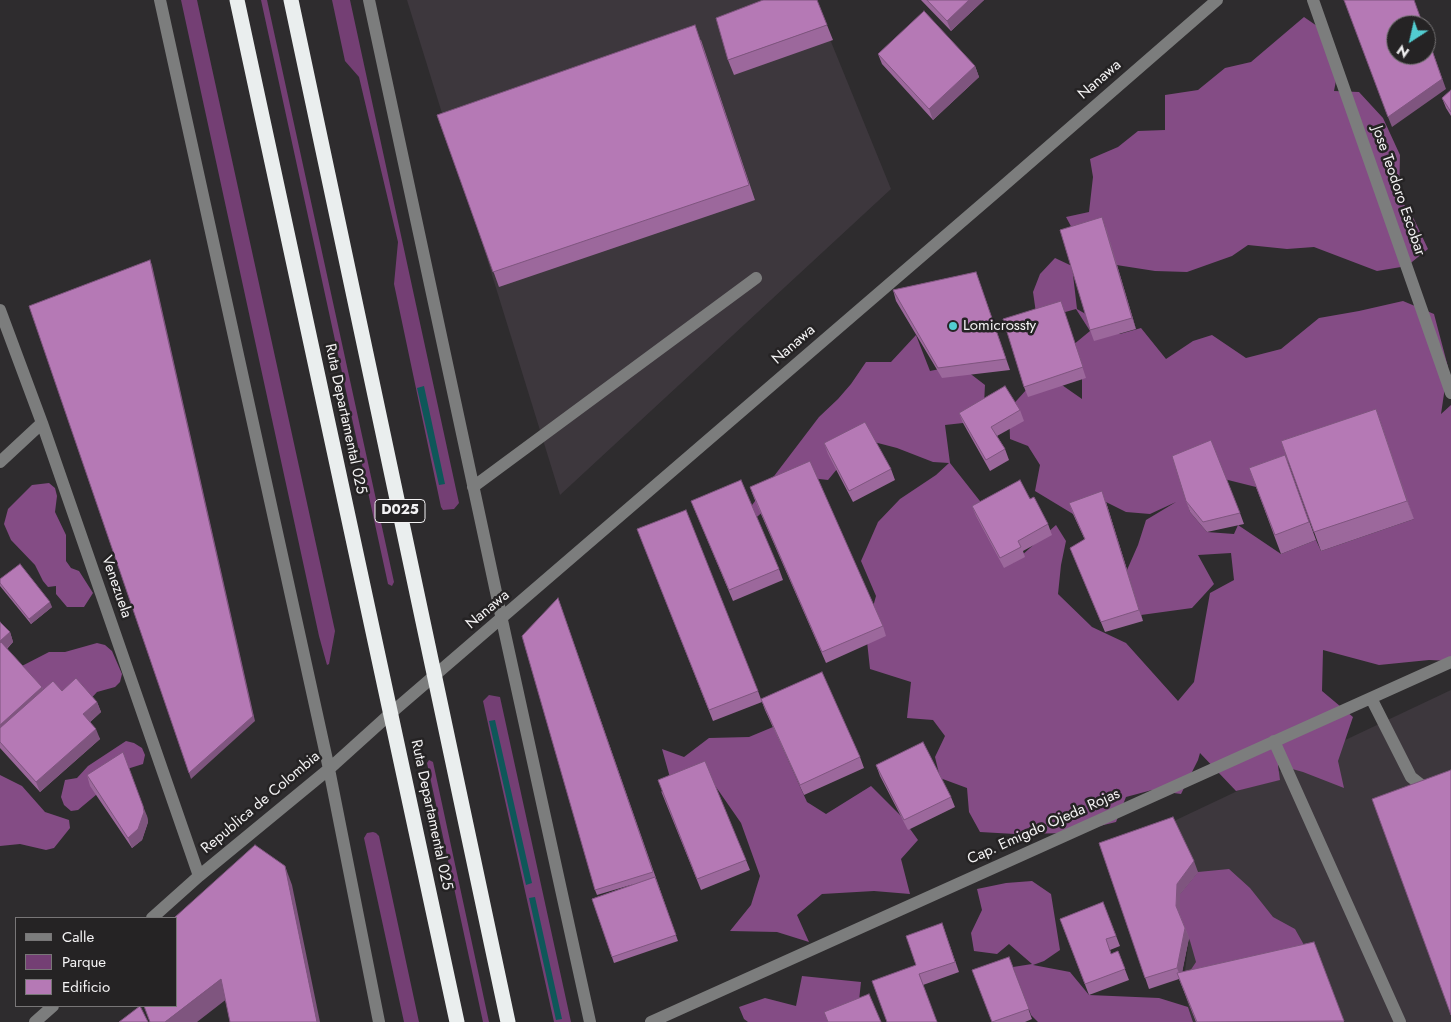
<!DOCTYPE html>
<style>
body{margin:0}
#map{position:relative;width:1451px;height:1022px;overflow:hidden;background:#2e2c2e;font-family:Jost,sans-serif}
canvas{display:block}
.legend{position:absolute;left:15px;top:917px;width:162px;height:90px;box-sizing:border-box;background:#252324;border:1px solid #787677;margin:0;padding:6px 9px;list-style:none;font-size:15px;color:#f4f3f4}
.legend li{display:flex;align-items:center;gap:10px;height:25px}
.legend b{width:25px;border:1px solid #787677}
.north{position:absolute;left:1386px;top:15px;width:50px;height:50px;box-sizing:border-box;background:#252324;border:1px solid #787677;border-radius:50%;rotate:215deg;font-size:14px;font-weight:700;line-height:20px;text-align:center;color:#f4f3f4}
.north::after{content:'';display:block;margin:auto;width:18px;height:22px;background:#52ccd0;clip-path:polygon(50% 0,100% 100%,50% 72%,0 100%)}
</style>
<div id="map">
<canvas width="1451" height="1022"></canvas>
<ul class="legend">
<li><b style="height:6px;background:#7c7d7d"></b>Calle</li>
<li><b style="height:14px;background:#743f74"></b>Parque</li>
<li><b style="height:14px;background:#b579b5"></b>Edificio</li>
</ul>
<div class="north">N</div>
</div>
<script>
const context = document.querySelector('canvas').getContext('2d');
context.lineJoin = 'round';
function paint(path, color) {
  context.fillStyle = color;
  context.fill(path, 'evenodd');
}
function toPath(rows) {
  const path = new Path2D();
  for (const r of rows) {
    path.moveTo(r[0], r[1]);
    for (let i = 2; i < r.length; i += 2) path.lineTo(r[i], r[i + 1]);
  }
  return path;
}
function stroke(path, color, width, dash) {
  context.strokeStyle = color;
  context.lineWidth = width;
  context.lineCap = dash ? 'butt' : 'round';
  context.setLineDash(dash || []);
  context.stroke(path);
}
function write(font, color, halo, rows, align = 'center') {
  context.font = font + ' Jost,sans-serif';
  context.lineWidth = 5;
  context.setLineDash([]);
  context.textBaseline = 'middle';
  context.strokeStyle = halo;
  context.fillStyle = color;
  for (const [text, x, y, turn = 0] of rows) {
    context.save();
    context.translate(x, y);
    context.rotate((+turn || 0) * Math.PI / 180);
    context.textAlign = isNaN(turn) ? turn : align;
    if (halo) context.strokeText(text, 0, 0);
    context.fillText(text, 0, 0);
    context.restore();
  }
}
paint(toPath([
 [407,0,814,0,891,189,560,495],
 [1451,690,1451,1022,1193,1022,1183,988,1189,938,1138,838]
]), '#3d373d');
paint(toPath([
 [181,0,197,0,335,631,329,664,327,665,319,636],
 [261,0,267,0,394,582,392,586,388,584],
 [332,0,350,0,459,503,454,509,443,510,441,507,394,284,398,242,359,77,345,61],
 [489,695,500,697,571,1022,554,1022,483,701],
 [429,760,433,762,489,1022,483,1022,427,763],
 [373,832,376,833,379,836,419,1022,404,1022,364,838,367,833]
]), '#743f74');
paint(toPath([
 [1304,17,1330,35,1340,60,1334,91,1359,92,1383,118,1400,155,1399,198,1412,215,1428,249,1407,266,1377,271,1314,247,1287,249,1248,245,1232,256,1187,272,1155,271,1110,264,1074,232,1066,217,1089,212,1093,177,1090,159,1118,147,1138,131,1165,130,1165,95,1198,90,1225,68,1251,62],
 [1055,258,1072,266,1077,309,1120,334,1141,328,1166,359,1193,341,1212,335,1246,358,1281,349,1319,318,1359,311,1403,301,1434,314,1448,367,1441,414,1451,405,1451,661,1429,660,1379,665,1323,650,1322,691,1353,717,1338,761,1344,788,1303,772,1278,765,1280,780,1236,791,1200,753,1198,760,1181,794,1152,790,1126,797,1116,822,1071,833,1015,834,980,832,969,812,967,788,940,778,935,757,945,736,933,720,907,718,911,682,870,669,866,632,876,596,861,561,878,522,900,499,936,475,949,463,933,462,897,448,874,442,842,463,828,480,802,477,714,555,819,417,838,399,851,384,866,362,891,362,916,335,930,371,959,365,985,385,984,404,963,423,945,425,950,463,987,510,1013,563,1056,525,1066,541,1061,565,1058,594,1092,627,1126,643,1178,701,1194,682,1210,593,1234,580,1231,553,1198,555,1214,584,1192,608,1141,615,1127,570,1138,545,1146,520,1176,502,1150,514,1126,512,1106,502,1073,514,1035,491,1040,465,1028,446,1010,439,1009,409,1027,389,1049,376,1082,399,1082,373,1073,345,1090,331,1076,309,1037,320,1033,292,1040,274],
 [1288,460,1414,519,1321,551,1316,540,1281,554,1238,525,1234,534,1207,532,1190,512,1176,467,1256,487,1282,477],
 [49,483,55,488,57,496,55,512,66,535,66,561,71,568,79,571,93,593,84,607,67,607,56,594,56,586,48,587,43,581,35,565,11,540,4,524,8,509,32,485],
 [97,643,105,645,112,651,122,674,120,682,115,687,97,692,86,704,58,720,18,668,49,652,65,652],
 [773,727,807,802,826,814,871,786,900,815,918,840,901,859,910,894,874,891,822,894,797,915,809,942,777,932,730,931,751,905,760,876,741,823,716,787,676,799,662,749,684,757,709,738,749,737],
 [126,741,134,743,142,748,145,755,143,764,127,769,78,810,71,811,64,805,61,797,65,780,77,778,88,766],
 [0,775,22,786,45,812,69,820,70,828,54,848,46,850,20,844,0,846],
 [1229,869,1250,888,1273,917,1295,929,1308,952,1186,977,1196,962,1190,941,1180,916,1180,894,1198,872],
 [1032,881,1051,894,1060,950,1044,961,1033,965,1070,972,1089,995,1159,998,1188,1007,1193,1022,1038,1022,1031,1015,1013,967,1032,964,1009,944,997,954,974,951,971,933,982,910,977,889,1006,883],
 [802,976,861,982,858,1010,828,1022,748,1022,744,1019,739,1007,765,998,796,1006]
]), '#844c85');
paint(toPath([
 [424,386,445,484,439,485,417,388],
 [495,720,532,883,526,885,489,721],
 [535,897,562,1019,556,1020,529,898]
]), '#0e5759');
stroke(toPath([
 [160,0,329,769,379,1022],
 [369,0,502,620,590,1022],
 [1313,0,1451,393],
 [0,310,42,423,199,876],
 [0,462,42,423],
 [473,487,756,278],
 [1371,698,1411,777,1430,792,1451,800],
 [1274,741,1400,1022],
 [152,918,199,876,329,769,391,713,1002,187,1217,0],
 [35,1022,53,1006],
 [651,1022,1451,662]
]), '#7c7d7d', 12);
stroke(toPath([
 [237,0,457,1022],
 [291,0,508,1022]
]), '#eaeeee', 15);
paint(toPath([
 [921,0,984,0,951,31],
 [827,25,833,40,734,75,728,60],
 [701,40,755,200,499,287,437,115],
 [878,54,975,66,979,77,933,120,882,64],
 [1451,90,1451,116,1446,108,1442,98],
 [1106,228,1136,329,1094,341,1090,330],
 [976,272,1010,370,942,378,896,301,893,290],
 [1064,311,1086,378,1028,397,1024,387],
 [1376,409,1414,519,1321,551,1281,441],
 [1020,410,1024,421,997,436,1005,449,1009,460,990,471,963,423,959,413],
 [824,443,891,469,895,480,853,502,828,454],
 [1285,455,1316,540,1281,554,1249,468],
 [750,487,883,626,886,636,826,663,754,498],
 [1030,499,1048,524,1052,535,1023,551,1025,557,1004,568,976,516,972,506],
 [691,501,779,569,783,580,733,601],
 [1186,501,1240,513,1244,524,1207,532,1190,512],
 [1106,502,1143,621,1105,632,1070,548,1085,540,1073,514,1069,503],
 [641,539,758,691,762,702,713,721],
 [0,579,52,607,31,624,0,586],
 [558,598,678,941,614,963,592,899,634,884,597,895,595,890],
 [0,622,10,632,13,642,7,649,42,687,43,690,62,691,97,702,101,712,90,722,100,739,40,792,0,748],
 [761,699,860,757,864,768,804,795,765,710],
 [876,765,951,797,955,807,908,830,880,776],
 [87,775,147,816,148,822,142,840,132,848,90,786],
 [661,791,746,860,750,870,701,890],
 [1099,843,1198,872,1180,894,1180,915,1189,938,1182,972,1314,942,1344,1022,1196,1022,1179,979,1149,989],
 [1103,902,1120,946,1110,950,1111,954,1118,951,1129,980,1089,995,1060,919],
 [942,923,959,972,923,985,916,965],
 [1009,957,1032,1019,1025,1022,992,1022]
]), '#9c689c');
paint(toPath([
 [969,0,984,0,951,31,947,21],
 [1426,33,1446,89,1392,127,1388,117],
 [975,66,979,77,933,120,929,109],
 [1102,217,1106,228,1136,329,1132,318],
 [150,260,152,265,255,721,191,779,189,773],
 [1376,409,1383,428,1414,519,1407,501],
 [1102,491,1106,502,1143,621,1139,610],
 [50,602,52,607,31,624,29,619],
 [10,632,13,642,0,655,0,641],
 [42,687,46,697,0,739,0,725],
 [97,702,101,712,87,725,83,714],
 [96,729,100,739,40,792,36,782],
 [143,806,147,816,148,822,142,840,132,848,128,838],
 [1194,861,1198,872,1180,894,1180,916,1176,906,1177,884],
 [285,866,292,885,320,1022,317,1022],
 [1185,928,1189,938,1181,978,1177,968],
 [221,979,228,998,197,1022,165,1022]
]), '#7f557f');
const building = toPath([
 [763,0,817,0,827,25,728,60,716,18,763,0],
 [927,0,969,0,947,21,927,0],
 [1344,0,1414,0,1423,25,1396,25,1396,55,1426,55,1426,33,1442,79,1388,117,1344,0],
 [924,11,975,66,929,109,878,54,924,11],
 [695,25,749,185,493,272,437,115,695,25],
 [1451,90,1451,112,1442,98,1451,90],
 [1102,217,1132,318,1090,330,1060,230,1102,217],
 [150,260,253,716,189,773,29,306,150,260],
 [976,272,1006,359,938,368,893,290,976,272],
 [1061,301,1083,367,1024,387,1003,319,1061,301],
 [1005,386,1020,410,991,427,1005,449,986,460,959,413,1005,386],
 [1376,409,1407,501,1314,532,1281,441,1376,409],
 [865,422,891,469,849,491,824,443,865,422],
 [1211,440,1240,513,1203,522,1186,501,1172,456,1211,440],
 [1285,455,1309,522,1275,535,1249,468,1285,455],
 [810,461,883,626,822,652,750,487,810,461],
 [741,480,779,569,729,590,691,501,741,480],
 [1020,480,1030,499,1034,497,1048,524,1018,541,1021,547,1000,558,972,506,1020,480],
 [1102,491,1139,610,1101,622,1070,548,1085,539,1069,503,1102,491],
 [686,510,758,691,709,710,637,529,686,510],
 [20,564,50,602,29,619,0,583,0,579,20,564],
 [558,598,653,872,595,890,522,636,558,598],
 [0,622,10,632,0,641,0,622],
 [1,642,42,687,0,725,0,643,1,642],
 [822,672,860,757,800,785,761,699,822,672],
 [76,678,97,702,83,714,96,729,36,782,0,742,0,728,53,681,62,691,76,678],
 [923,742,951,797,904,820,876,765,923,742],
 [123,752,143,806,144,812,138,829,128,838,87,775,123,752],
 [705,761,746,860,697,879,658,780,705,761],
 [1451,770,1451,1015,1372,799,1451,770],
 [1173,817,1194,861,1177,884,1176,906,1185,928,1177,968,1145,978,1099,843,1173,817],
 [255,845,285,866,317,1022,230,1022,221,979,165,1022,150,1022,144,1006,176,1006,176,918,174,918,255,845],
 [655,877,676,935,612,957,592,899,655,877],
 [1103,902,1116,936,1106,939,1111,954,1118,951,1125,969,1085,984,1060,919,1103,902],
 [942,923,955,962,919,974,937,1022,887,1022,872,981,916,965,906,936,942,923],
 [1314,942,1344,1021,1197,1022,1177,973,1314,942],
 [1009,957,1029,1009,992,1022,972,970,1009,957],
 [869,994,881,1022,828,1022,824,1012,869,994],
 [140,1006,148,1022,119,1022,140,1006]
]);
paint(building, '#b579b5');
stroke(building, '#7f557f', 1);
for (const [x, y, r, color] of [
 [953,326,5,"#52ccd0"]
]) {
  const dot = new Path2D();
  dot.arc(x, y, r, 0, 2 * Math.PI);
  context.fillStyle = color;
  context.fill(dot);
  stroke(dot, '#252324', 2);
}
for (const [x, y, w] of [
 [400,511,50]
]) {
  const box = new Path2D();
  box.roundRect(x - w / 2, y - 11.5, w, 23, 4);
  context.fillStyle = '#252324';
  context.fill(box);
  stroke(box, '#f4f3f4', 1);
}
write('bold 14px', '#f4f3f4', null, [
 ["D025",400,511]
]);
write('15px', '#f4f3f4', '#252324', [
 ["Nanawa",1100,80,-41],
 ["Jose Teodoro Escobar",1398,191,71],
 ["Nanawa",794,345,-41],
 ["Ruta Departamental 025",345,419,78],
 ["Venezuela",116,587,71],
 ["Nanawa",488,610,-40],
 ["Republica de Colombia",261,803,-40],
 ["Ruta Departamental 025",431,815,78],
 ["Cap. Emigdo Ojeda Rojas",1044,827,-24]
]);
write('15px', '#f4f3f4', '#252324', [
 ["Lomicrossty",963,326]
], 'left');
</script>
